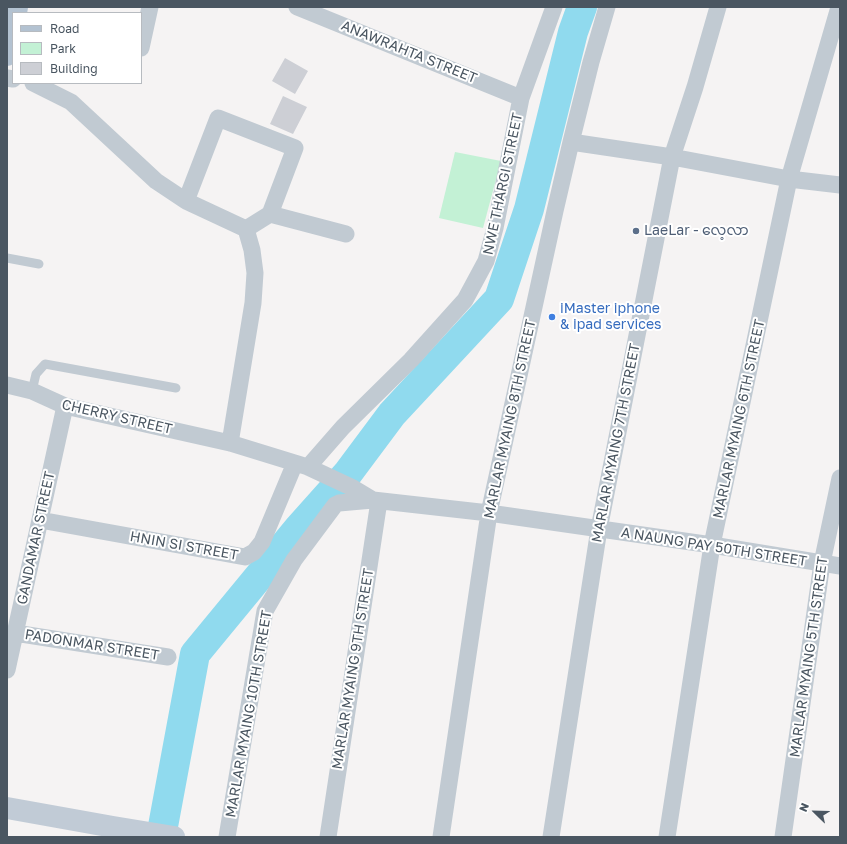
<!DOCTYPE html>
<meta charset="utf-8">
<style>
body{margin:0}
#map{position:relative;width:847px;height:844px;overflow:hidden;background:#f5f3f3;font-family:"Golos Text",sans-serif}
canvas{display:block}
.frame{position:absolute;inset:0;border:8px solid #4a5661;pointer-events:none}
.legend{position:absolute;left:12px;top:12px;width:130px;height:72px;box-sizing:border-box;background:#fff;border:1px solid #b7bbc0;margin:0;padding:5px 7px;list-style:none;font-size:12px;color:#4a5661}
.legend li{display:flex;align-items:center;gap:8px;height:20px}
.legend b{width:20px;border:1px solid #b7bbc0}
.north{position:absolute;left:795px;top:792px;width:40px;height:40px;-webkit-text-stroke:3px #fff;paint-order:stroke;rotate:293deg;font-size:11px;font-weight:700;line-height:16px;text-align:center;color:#4a5661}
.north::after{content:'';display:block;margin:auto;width:14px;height:18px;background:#4a5661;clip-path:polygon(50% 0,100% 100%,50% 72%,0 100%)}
</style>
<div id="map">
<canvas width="847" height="844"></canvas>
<div class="frame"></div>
<ul class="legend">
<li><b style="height:5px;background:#b3c2d1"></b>Road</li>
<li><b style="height:11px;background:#c3f1d5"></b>Park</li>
<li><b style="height:11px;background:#cdcfd5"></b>Building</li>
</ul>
<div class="north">N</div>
</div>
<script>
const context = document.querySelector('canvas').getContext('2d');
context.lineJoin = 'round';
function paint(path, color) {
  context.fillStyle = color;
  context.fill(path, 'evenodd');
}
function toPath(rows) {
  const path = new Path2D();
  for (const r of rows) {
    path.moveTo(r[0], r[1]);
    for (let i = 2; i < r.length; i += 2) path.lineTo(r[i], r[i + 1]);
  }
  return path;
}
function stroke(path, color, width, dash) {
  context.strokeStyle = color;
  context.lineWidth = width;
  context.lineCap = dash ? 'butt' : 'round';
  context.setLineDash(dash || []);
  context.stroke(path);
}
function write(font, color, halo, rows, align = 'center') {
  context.font = font + ' "Golos Text","Noto Sans Myanmar",sans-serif';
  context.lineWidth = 4;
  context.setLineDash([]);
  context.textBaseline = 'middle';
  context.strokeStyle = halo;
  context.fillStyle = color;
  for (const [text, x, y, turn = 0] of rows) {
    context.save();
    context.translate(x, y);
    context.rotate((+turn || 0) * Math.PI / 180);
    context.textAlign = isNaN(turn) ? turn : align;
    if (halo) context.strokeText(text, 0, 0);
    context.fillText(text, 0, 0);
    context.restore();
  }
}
paint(toPath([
 [455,152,501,161,483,228,439,218]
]), '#c3f1d5');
stroke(toPath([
 [161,837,195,654,298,529,348,473,392,414,499,299,529,209,573,32,582,7]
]), '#90daee', 30);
paint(toPath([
 [285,58,308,71,295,94,272,81],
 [283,96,307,107,293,134,270,124]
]), '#cdcfd5');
stroke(toPath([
 [7,258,39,264],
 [32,391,36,374,45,364,176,388]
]), '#c1cad2', 9);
stroke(toPath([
 [297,7,521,98],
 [141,48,150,7],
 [7,78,13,79],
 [33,83,71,102,156,181,186,201,246,229],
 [571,142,672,157,789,179,840,185],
 [186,201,218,118,295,148,270,214,246,229],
 [270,214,346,234],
 [7,385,32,391,65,406,230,443,308,467,353,488,373,500,489,513,712,545,840,566],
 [230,443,253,303,255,273,252,250,246,229],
 [308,467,343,427,411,360,465,300,486,261,495,228,521,98,554,7],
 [40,520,245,557,254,552,262,542,295,463],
 [15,633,168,657],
 [7,670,65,406],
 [227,837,265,611,294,560,335,505,339,503,373,500],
 [328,837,379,501],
 [441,837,489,513,555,211,571,142,591,62,607,7],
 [551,837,599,529,672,157,695,87,718,7],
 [667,837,712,545,789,179,839,7],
 [783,837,822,563,840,478]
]), '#c1cad2', 17);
stroke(toPath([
 [7,808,113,827,174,837]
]), '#c1cbd6', 22);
stroke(toPath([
 [16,13,17,7],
 [7,55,13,28]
]), '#b3c2d1', 22);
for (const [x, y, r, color] of [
 [636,231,4,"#5c6f8a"],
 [552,317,4,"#3f7fe0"]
]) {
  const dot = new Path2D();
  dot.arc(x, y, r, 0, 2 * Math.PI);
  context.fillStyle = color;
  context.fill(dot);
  stroke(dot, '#fff', 1.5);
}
write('14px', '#4a5661', '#fff', [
 ["ANAWRAHTA STREET",409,52,22],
 ["NWE THARGI STREET",503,184,-78],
 ["CHERRY STREET",117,417,13],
 ["MARLAR MYAING 8TH STREET",510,419,-78],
 ["MARLAR MYAING 6TH STREET",739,419,-78],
 ["MARLAR MYAING 7TH STREET",616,443,-79],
 ["GANDAMAR STREET",36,538,-78],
 ["HNIN SI STREET",184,546,10],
 ["A NAUNG PAY 50TH STREET",714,547,9],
 ["PADONMAR STREET",92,645,9],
 ["MARLAR MYAING 5TH STREET",809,657,-82],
 ["MARLAR MYAING 9TH STREET",353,669,-81],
 ["MARLAR MYAING 10TH STREET",249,714,-80]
]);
write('14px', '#4e5e75', '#fff', [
 ["LaeLar - လေ့လာ",644,231]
], 'left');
write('14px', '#366cbe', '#fff', [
 ["iMaster iphone",560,309],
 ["& ipad services",560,325]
], 'left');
</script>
